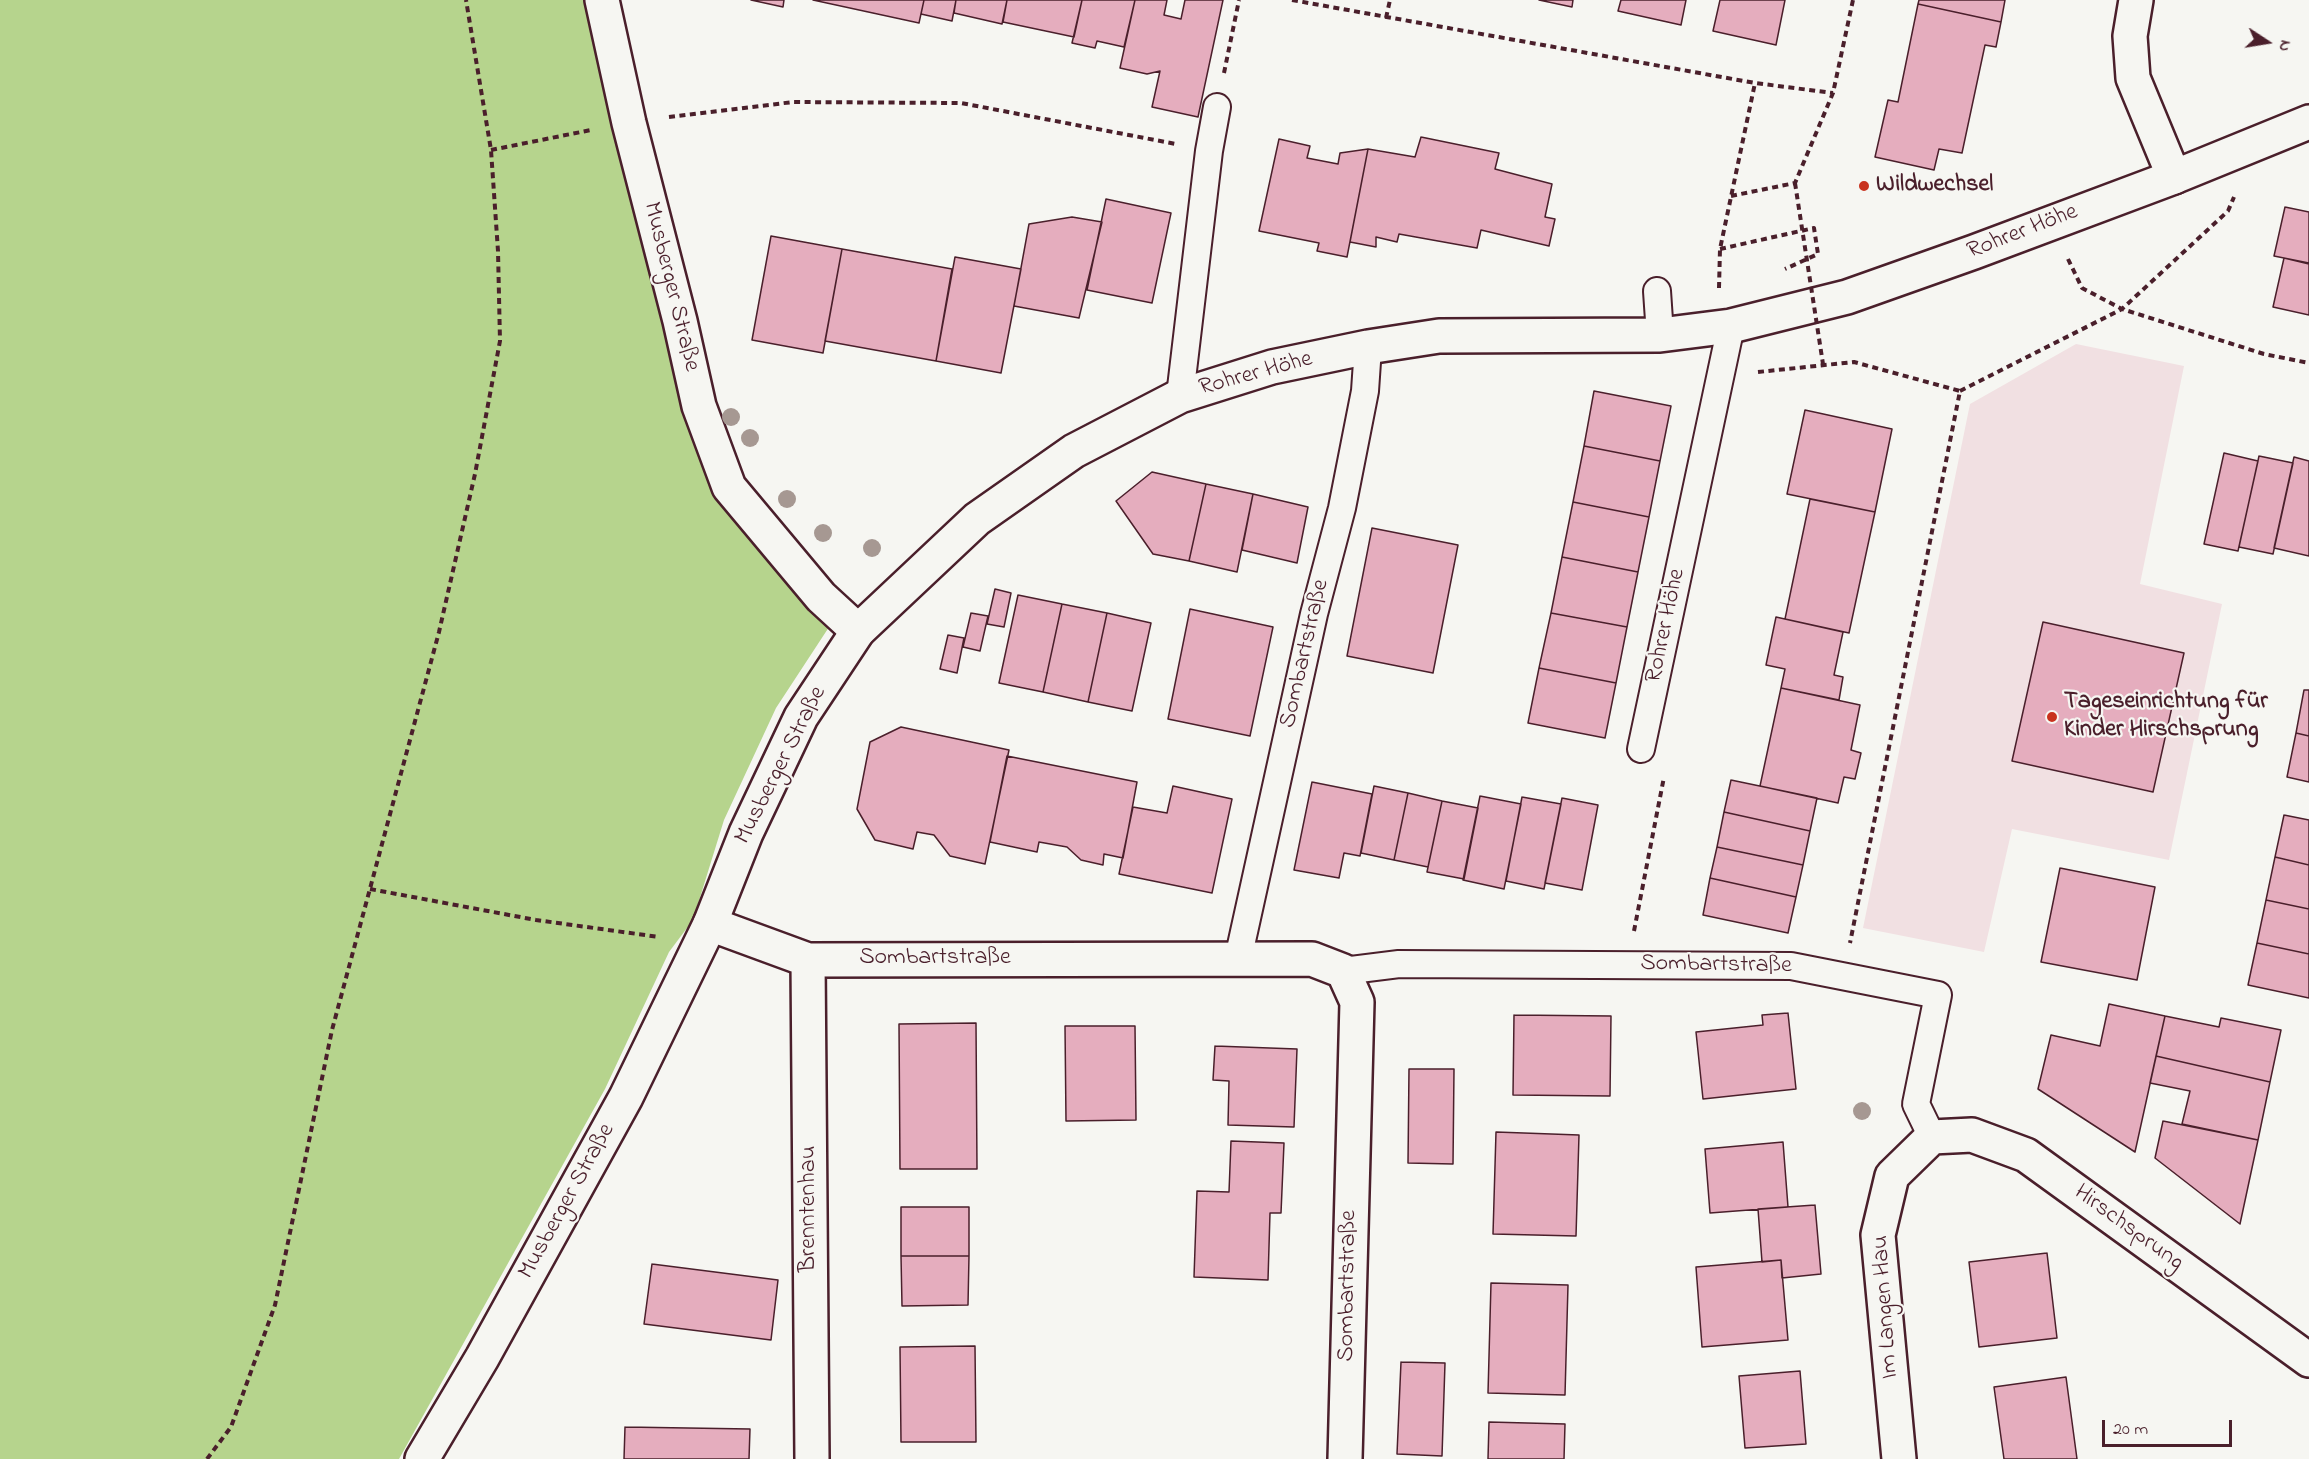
<!DOCTYPE html>
<meta charset="utf-8">
<style>
body{margin:0}
#map{position:relative;width:2309px;height:1459px;overflow:hidden;background:#f6f6f2;font-family:"Indie Flower",sans-serif}
canvas{display:block}
.north{position:absolute;left:2237px;top:12px;width:60px;height:60px;-webkit-text-stroke:4px #f6f6f2;paint-order:stroke;rotate:102deg;font-size:16px;font-weight:700;line-height:24px;text-align:center;color:#4a1f2b}
.north::after{content:'';display:block;margin:auto;width:21px;height:27px;background:#4a1f2b;clip-path:polygon(50% 0,100% 100%,50% 72%,0 100%)}
.scale{position:absolute;left:2102px;top:1420px;width:130px;height:27px;box-sizing:border-box;border:3px solid #4a1f2b;border-top:0;padding-left:8px;font-size:18px;line-height:21px;white-space:nowrap;color:#4a1f2b;-webkit-text-stroke:4px #f6f6f2;paint-order:stroke}
</style>
<div id="map">
<canvas width="2309" height="1459"></canvas>
<div class="north">N</div>
<div class="scale">20 m</div>
</div>
<script>
const context = document.querySelector('canvas').getContext('2d');
context.lineJoin = 'round';
function paint(path, color) {
  context.fillStyle = color;
  context.fill(path, 'evenodd');
}
function toPath(rows) {
  const path = new Path2D();
  for (const r of rows) {
    path.moveTo(r[0], r[1]);
    for (let i = 2; i < r.length; i += 2) path.lineTo(r[i], r[i + 1]);
  }
  return path;
}
function stroke(path, color, width, dash) {
  context.strokeStyle = color;
  context.lineWidth = width;
  context.lineCap = dash ? 'butt' : 'round';
  context.setLineDash(dash || []);
  context.stroke(path);
}
function write(font, color, halo, rows, align = 'center') {
  context.font = font + ' "Indie Flower",sans-serif';
  context.lineWidth = 4.5;
  context.setLineDash([]);
  context.textBaseline = 'middle';
  context.strokeStyle = halo;
  context.fillStyle = color;
  for (const [text, x, y, turn = 0] of rows) {
    context.save();
    context.translate(x, y);
    context.rotate((+turn || 0) * Math.PI / 180);
    context.textAlign = isNaN(turn) ? turn : align;
    if (halo) context.strokeText(text, 0, 0);
    context.fillText(text, 0, 0);
    context.restore();
  }
}
paint(toPath([
 [2076,344,2184,366,2140,584,2222,604,2169,860,2012,829,1984,952,1863,928,1970,404]
]), '#f1e0e2');
paint(toPath([
 [0,0,602,0,699,406,831,624,776,708,724,820,693,920,669,952,605,1089,399,1459,0,1459]
]), '#b6d48d');
const building = toPath([
 [751,0,784,0,783,7,751,0],
 [813,0,924,0,919,23,813,0],
 [924,0,956,0,952,21,921,14,924,0],
 [956,0,1007,0,1002,24,954,13,956,0],
 [1007,0,1082,0,1074,37,1003,22,1007,0],
 [1082,0,1135,0,1124,47,1097,41,1095,48,1072,43,1082,0],
 [1135,0,1167,0,1164,15,1181,19,1185,0,1223,0,1198,117,1152,107,1160,71,1147,74,1120,68,1135,0],
 [1539,0,1573,0,1572,7,1539,0],
 [1621,0,1686,0,1681,25,1618,11,1621,0],
 [1720,0,1785,0,1776,45,1713,31,1720,0],
 [1919,0,2005,0,2001,22,1918,4,1919,0],
 [1918,4,2001,22,1996,47,1985,45,1962,153,1939,149,1934,170,1875,157,1888,100,1898,102,1918,4],
 [1421,137,1499,153,1495,169,1552,184,1545,217,1555,219,1549,246,1481,230,1477,248,1399,234,1397,242,1376,237,1376,247,1350,242,1368,149,1415,157,1421,137],
 [1279,139,1310,146,1307,158,1338,164,1340,153,1368,149,1347,257,1317,251,1319,243,1259,231,1279,139],
 [1106,199,1171,213,1152,303,1087,290,1106,199],
 [2285,207,2309,212,2309,263,2274,256,2285,207],
 [1072,217,1102,222,1079,318,1014,306,1029,224,1072,217],
 [771,236,842,249,823,353,752,340,771,236],
 [842,249,952,269,936,361,825,341,842,249],
 [955,257,1021,269,1001,373,936,361,955,257],
 [2284,258,2309,264,2309,315,2273,307,2284,258],
 [1594,391,1671,406,1660,461,1584,446,1594,391],
 [1805,410,1892,429,1875,512,1787,494,1805,410],
 [1584,446,1660,461,1649,517,1573,502,1584,446],
 [2224,453,2258,461,2238,551,2204,544,2224,453],
 [2259,456,2293,463,2273,554,2239,547,2259,456],
 [2294,457,2309,461,2309,556,2274,548,2294,457],
 [1152,472,1206,484,1189,561,1153,554,1116,501,1152,472],
 [1206,484,1253,494,1237,572,1189,561,1206,484],
 [1253,494,1308,507,1297,563,1242,550,1253,494],
 [1810,499,1875,512,1849,633,1785,619,1810,499],
 [1573,502,1649,517,1638,572,1562,557,1573,502],
 [1372,528,1458,545,1433,673,1347,656,1372,528],
 [1562,557,1638,572,1627,627,1551,613,1562,557],
 [995,589,1011,593,1004,627,987,624,995,589],
 [1018,595,1062,604,1043,692,999,683,1018,595],
 [1062,604,1107,613,1088,702,1043,692,1062,604],
 [1190,609,1273,627,1250,736,1168,719,1190,609],
 [971,613,988,616,980,651,963,647,971,613],
 [1107,613,1151,623,1132,711,1088,702,1107,613],
 [1551,613,1627,627,1616,683,1539,668,1551,613],
 [1776,617,1843,632,1834,675,1843,677,1839,700,1781,688,1785,669,1766,665,1776,617],
 [2043,622,2184,653,2153,792,2012,761,2043,622],
 [948,635,964,638,957,673,940,669,948,635],
 [1539,668,1616,683,1605,738,1528,723,1539,668],
 [1781,688,1860,705,1851,750,1861,753,1855,779,1844,777,1838,803,1760,786,1781,688],
 [2304,690,2309,690,2309,736,2296,733,2304,690],
 [901,727,1009,750,985,864,950,856,934,835,917,832,913,849,875,840,857,809,870,742,901,727],
 [2296,733,2309,736,2309,782,2287,777,2296,733],
 [1007,756,1137,782,1123,858,1104,854,1103,865,1081,860,1067,847,1039,842,1037,852,990,842,1007,756],
 [1731,780,1817,798,1810,831,1724,812,1731,780],
 [1312,782,1372,794,1360,856,1344,853,1339,878,1294,870,1312,782],
 [1173,786,1232,799,1212,893,1119,874,1133,807,1167,813,1173,786],
 [1374,786,1408,793,1394,860,1361,853,1374,786],
 [1408,793,1442,801,1428,867,1394,860,1408,793],
 [1480,796,1521,804,1504,889,1463,880,1480,796],
 [1522,797,1561,804,1544,889,1506,881,1522,797],
 [1562,798,1598,805,1582,890,1545,883,1562,798],
 [1442,801,1478,808,1464,879,1427,872,1442,801],
 [1724,812,1810,831,1803,865,1717,847,1724,812],
 [2284,815,2309,820,2309,865,2275,857,2284,815],
 [1717,847,1803,865,1796,897,1710,878,1717,847],
 [2275,857,2309,865,2309,909,2266,900,2275,857],
 [2060,868,2155,887,2137,980,2041,962,2060,868],
 [1710,878,1796,897,1788,933,1703,915,1710,878],
 [2266,900,2309,909,2309,954,2257,943,2266,900],
 [2257,943,2309,954,2309,998,2248,985,2257,943],
 [2109,1004,2165,1016,2135,1152,2038,1089,2051,1035,2100,1046,2109,1004],
 [1788,1013,1796,1089,1703,1099,1696,1032,1763,1025,1762,1015,1788,1013],
 [1514,1015,1611,1016,1610,1096,1513,1095,1514,1015],
 [2165,1016,2219,1027,2221,1018,2281,1030,2270,1082,2156,1056,2165,1016],
 [976,1023,977,1169,900,1169,899,1024,976,1023],
 [1065,1026,1135,1026,1136,1120,1066,1121,1065,1026],
 [1215,1046,1297,1049,1294,1127,1228,1125,1229,1081,1213,1080,1215,1046],
 [2156,1056,2270,1082,2258,1140,2182,1124,2190,1091,2150,1083,2156,1056],
 [1409,1069,1454,1069,1453,1164,1408,1163,1409,1069],
 [2163,1121,2258,1140,2240,1224,2155,1158,2163,1121],
 [1496,1132,1579,1135,1576,1236,1493,1234,1496,1132],
 [1231,1141,1284,1143,1281,1213,1270,1213,1268,1280,1194,1277,1197,1191,1229,1192,1231,1141],
 [1783,1142,1788,1207,1710,1213,1705,1149,1783,1142],
 [1815,1205,1821,1274,1782,1278,1781,1260,1762,1262,1758,1209,1815,1205],
 [901,1207,969,1207,969,1256,901,1256,901,1207],
 [2047,1253,2057,1338,1979,1347,1969,1262,2047,1253],
 [901,1256,969,1256,968,1305,902,1306,901,1256],
 [1781,1260,1788,1340,1702,1347,1696,1267,1781,1260],
 [652,1264,778,1280,771,1340,644,1324,652,1264],
 [1491,1283,1568,1285,1565,1395,1488,1393,1491,1283],
 [975,1346,976,1442,901,1442,900,1347,975,1346],
 [1401,1362,1445,1363,1442,1456,1397,1454,1401,1362],
 [1800,1371,1806,1444,1745,1448,1739,1376,1800,1371],
 [2066,1377,2077,1459,2004,1459,1994,1387,2066,1377],
 [1489,1422,1565,1424,1564,1459,1488,1459,1489,1422],
 [625,1427,750,1429,749,1459,624,1459,625,1427]
]);
paint(building, '#e5adbe');
stroke(building, '#4a1f2b', 1.5);
const lane = toPath([
 [1657,291,1660,335],
 [1180,396,1209,151,1217,107],
 [1641,749,1731,326],
 [1238,959,1314,614,1342,508,1365,391,1368,347],
 [1343,971,1399,964,1791,966,1938,995,1916,1104,1932,1137]
]);
const street = toPath([
 [602,0,629,123,680,321,699,406,729,487,821,597,858,631],
 [2136,0,2130,36,2133,78,2174,177],
 [710,924,808,960,1312,959,1343,971,1357,1002,1345,1459],
 [808,960,812,1459],
 [1899,1459,1878,1235,1892,1176,1932,1137,1972,1135,2026,1155,2309,1360]
]);
const secondary = toPath([
 [422,1459,482,1358,626,1097,710,924,746,833,801,717,858,631,977,519,1074,451,1180,396,1272,367,1368,347,1439,336,1660,335,1731,326,1847,297,1974,252,2174,177,2309,122]
]);
stroke(lane, '#4a1f2b', 30);
stroke(street, '#4a1f2b', 38);
stroke(secondary, '#4a1f2b', 38);
stroke(toPath([
 [1292,0,1755,83,1833,93],
 [1386,18,1390,0],
 [1224,73,1239,0],
 [669,117,793,102,961,103,1176,144],
 [491,150,591,130],
 [1731,196,1795,183,1833,93,1853,0],
 [1720,249,1814,228,1818,254,1785,269],
 [2068,259,2082,288,2122,309,2264,354,2309,363],
 [1719,288,1720,249,1755,83],
 [1758,372,1854,362,1960,391,1850,943],
 [1960,391,2122,309,2228,211,2234,197],
 [370,889,536,920,659,937],
 [1634,931,1664,777],
 [207,1459,231,1427,275,1305,332,1030,439,632,475,474,500,341,498,251,491,150,466,0]
]), '#4a1f2b', 4, [6, 4.5]);
stroke(lane, '#f6f6f2', 26);
stroke(street, '#f6f6f2', 33);
stroke(secondary, '#f6f6f2', 33);
stroke(toPath([
 [1795,183,1823,364]
]), '#4a1f2b', 4, [6, 4.5]);
context.fillStyle = '#a69892';
for (const [x, y] of [
 [731,417],
 [750,438],
 [787,499],
 [823,533],
 [872,548],
 [1862,1111]
]) {
  context.beginPath();
  context.arc(x, y, 9, 0, 2 * Math.PI);
  context.fill();
}
for (const [x, y, r, color] of [
 [1864,186,6,"#c8321e"],
 [2052,717,6,"#c8321e"]
]) {
  const dot = new Path2D();
  dot.arc(x, y, r, 0, 2 * Math.PI);
  context.fillStyle = color;
  context.fill(dot);
  stroke(dot, '#f6f6f2', 2);
}
write('bold 24px', '#4a1f2b', '#f6f6f2', [
 ["Wildwechsel",1876,186],
 ["Tageseinrichtung für",2064,703],
 ["Kinder Hirschsprung",2064,731]
], 'left');
write('24px', '#4a1f2b', '#f6f6f2', [
 ["Rohrer Höhe",2023,233,-21],
 ["Musberger Straße",670,287,76],
 ["Rohrer Höhe",1256,375,-15],
 ["Rohrer Höhe",1667,626,-78],
 ["Sombartstraße",1306,654,-77],
 ["Musberger Straße",782,766,-63],
 ["Sombartstraße",935,959],
 ["Sombartstraße",1716,966,1],
 ["Musberger Straße",568,1202,-61],
 ["Brenntenhau",810,1209,-90],
 ["Hirschsprung",2128,1229,36],
 ["Sombartstraße",1349,1286,-89],
 ["Im Langen Hau",1887,1307,-94]
]);
</script>
